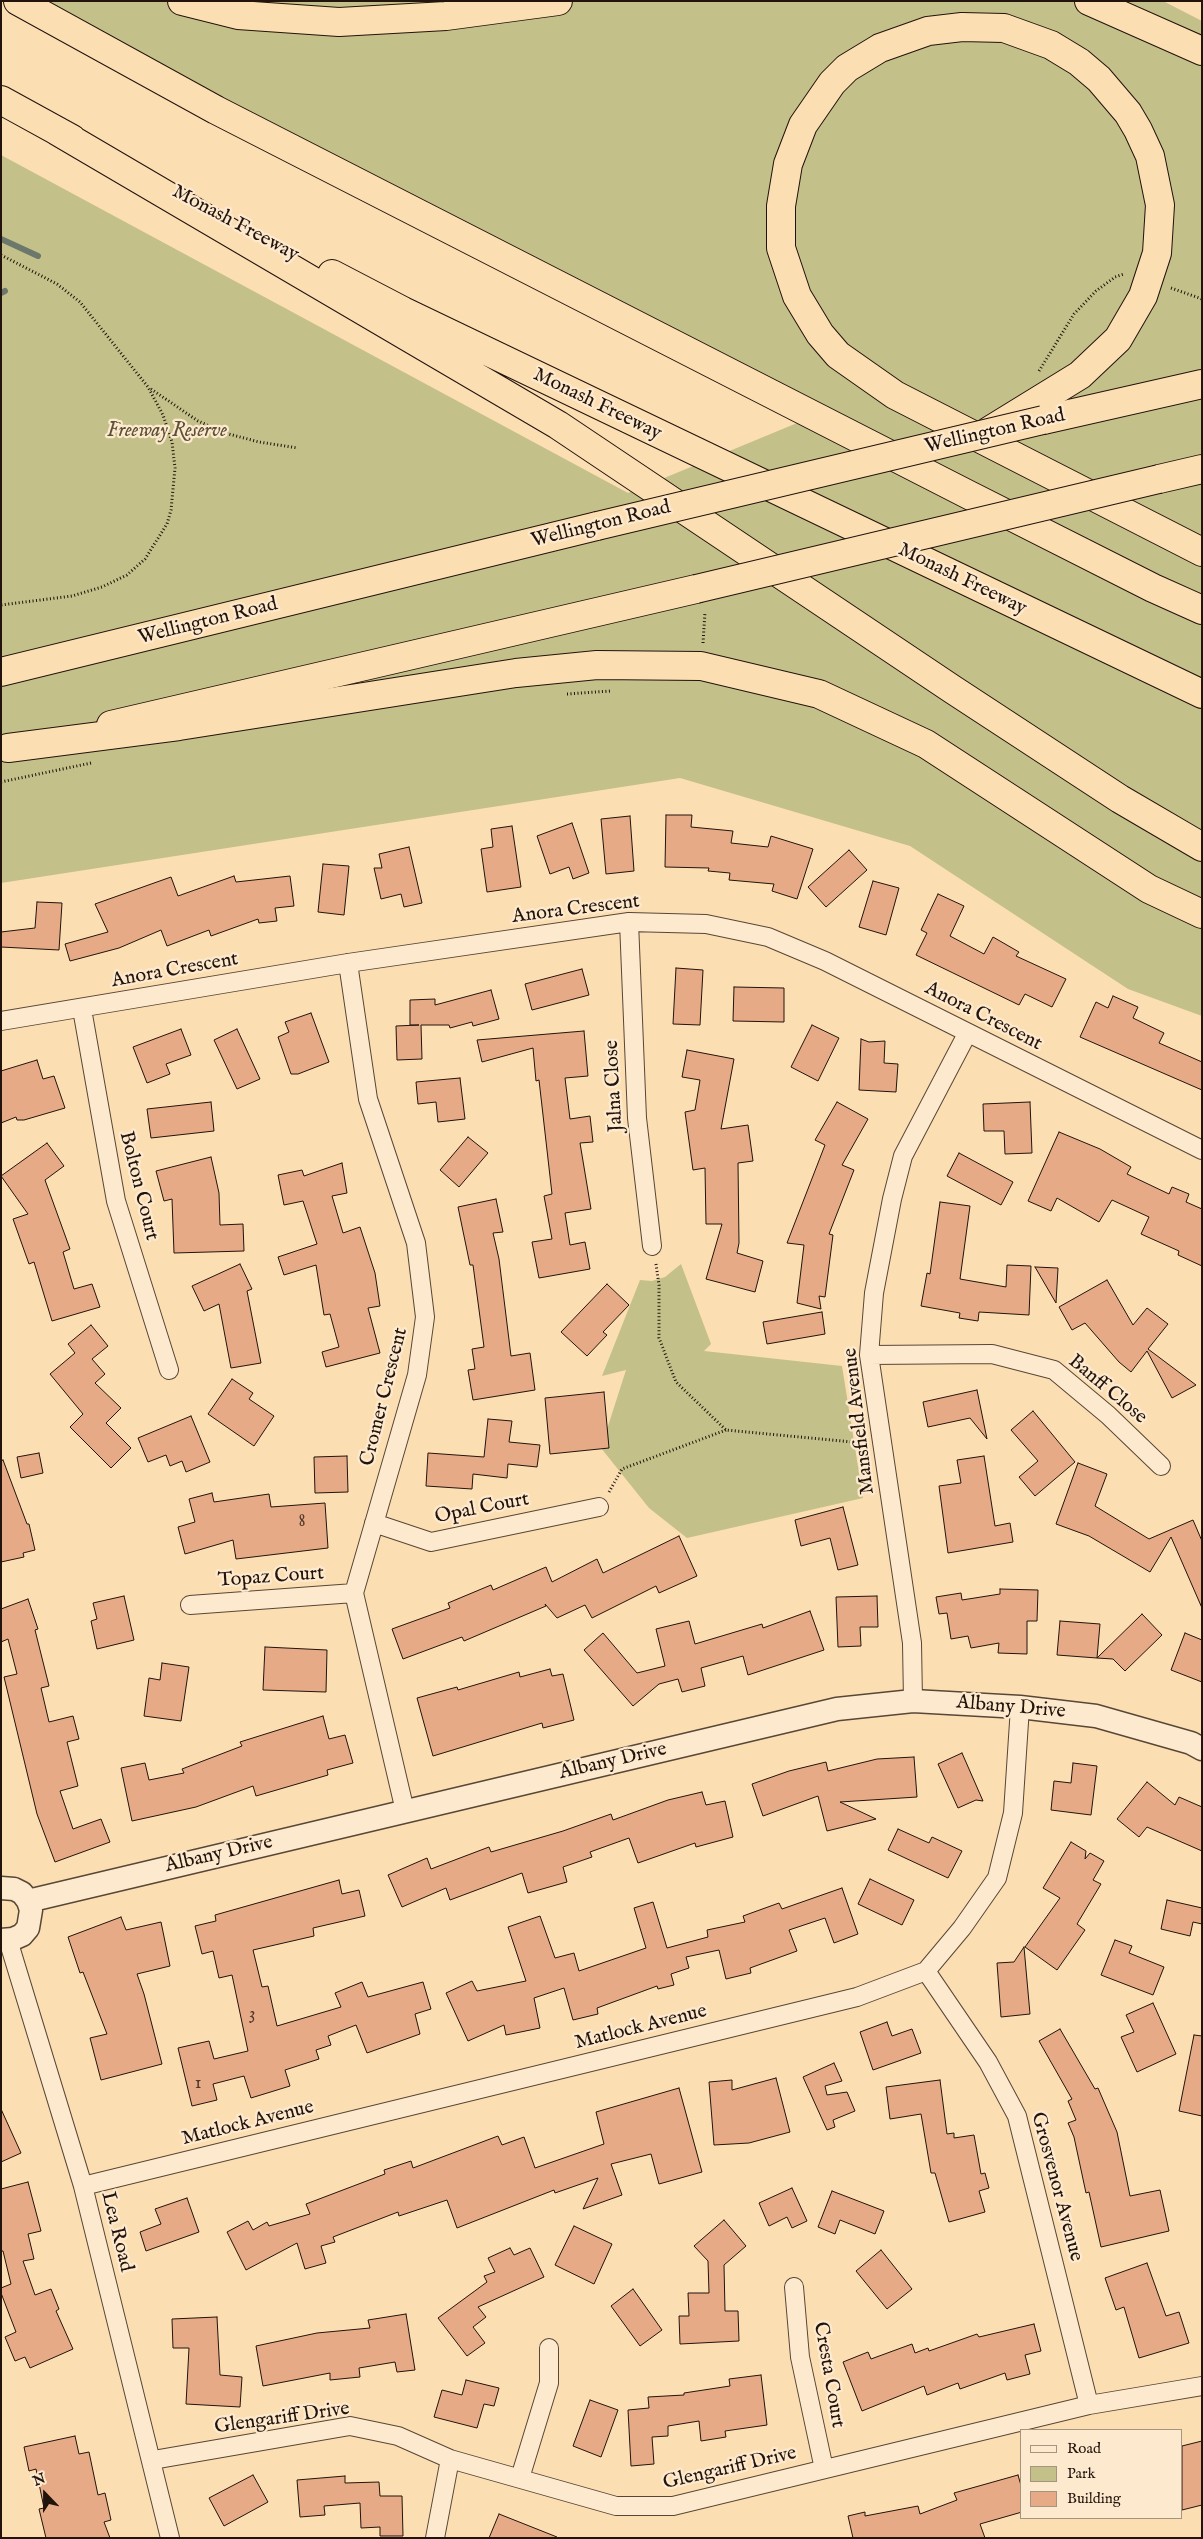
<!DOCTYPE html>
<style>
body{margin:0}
#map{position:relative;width:1203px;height:2539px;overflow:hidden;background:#fcdeb3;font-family:"IM FELL English",serif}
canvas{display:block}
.frame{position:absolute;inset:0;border:2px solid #22130c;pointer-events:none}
.legend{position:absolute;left:1020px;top:2429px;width:162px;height:90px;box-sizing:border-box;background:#fdeace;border:1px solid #a59480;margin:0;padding:6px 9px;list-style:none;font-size:15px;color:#22130c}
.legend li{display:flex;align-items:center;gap:10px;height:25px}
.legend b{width:25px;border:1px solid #a59480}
.north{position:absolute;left:20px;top:2469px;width:50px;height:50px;-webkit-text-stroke:4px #fdeace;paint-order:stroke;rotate:338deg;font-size:14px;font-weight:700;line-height:20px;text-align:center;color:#22130c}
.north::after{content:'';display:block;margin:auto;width:18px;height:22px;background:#22130c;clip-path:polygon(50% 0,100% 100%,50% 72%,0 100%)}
</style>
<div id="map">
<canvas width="1203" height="2539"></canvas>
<div class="frame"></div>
<ul class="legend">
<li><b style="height:6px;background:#fdeace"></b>Road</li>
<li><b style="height:14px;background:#c4c089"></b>Park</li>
<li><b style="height:14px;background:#e6ab86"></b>Building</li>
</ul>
<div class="north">N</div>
</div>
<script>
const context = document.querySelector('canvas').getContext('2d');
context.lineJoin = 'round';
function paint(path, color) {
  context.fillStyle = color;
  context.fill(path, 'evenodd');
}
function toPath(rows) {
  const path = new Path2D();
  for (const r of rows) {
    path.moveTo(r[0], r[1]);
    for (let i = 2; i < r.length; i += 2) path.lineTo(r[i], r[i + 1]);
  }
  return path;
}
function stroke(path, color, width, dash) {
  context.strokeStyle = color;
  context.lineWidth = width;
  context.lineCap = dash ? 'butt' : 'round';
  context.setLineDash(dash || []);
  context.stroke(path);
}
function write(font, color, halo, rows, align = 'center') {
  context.font = font + ' "IM FELL English",serif';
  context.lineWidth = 4.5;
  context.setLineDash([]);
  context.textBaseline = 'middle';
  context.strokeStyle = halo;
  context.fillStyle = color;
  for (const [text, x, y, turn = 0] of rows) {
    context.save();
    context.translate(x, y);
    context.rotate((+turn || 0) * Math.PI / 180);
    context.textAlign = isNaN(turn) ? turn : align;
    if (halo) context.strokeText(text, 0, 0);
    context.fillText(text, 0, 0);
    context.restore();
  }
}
paint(toPath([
 [18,1,1163,1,1202,21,1202,1016,1128,989,910,846,680,778,1,883,1,155,628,493,814,416],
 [681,1264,711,1344,704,1351,842,1366,863,1498,687,1538,649,1508,601,1448,626,1370,602,1376,640,1280,652,1281,665,1277]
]), '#c4c089');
stroke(toPath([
 [1,239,38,256],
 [1,293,5,291]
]), '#6d786c', 6);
const building = toPath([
 [666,815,692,815,691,827,733,831,731,843,768,847,771,836,813,849,797,899,772,891,774,884,729,880,730,873,708,871,709,868,665,867,666,815],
 [630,816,634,871,606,874,601,819,630,816],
 [572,823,589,873,573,879,569,867,550,874,537,836,572,823],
 [512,826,521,887,487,892,481,849,493,847,491,829,512,826],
 [409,847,422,903,404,907,401,894,381,899,374,868,382,868,379,854,409,847],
 [849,850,867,870,826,907,808,887,849,850],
 [323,864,349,866,344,915,318,912,323,864],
 [234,876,236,882,290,876,294,906,275,908,277,921,259,923,258,919,211,936,209,930,167,946,161,930,119,948,70,961,65,944,108,932,95,904,171,877,178,896,234,876],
 [873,881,899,888,886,935,859,927,873,881],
 [938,894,964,906,950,936,984,954,993,937,1019,952,1016,956,1066,979,1052,1007,1025,994,1019,1005,916,955,927,933,921,930,938,894],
 [37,902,62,903,59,950,1,947,1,932,35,928,37,902],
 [676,968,703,970,700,1025,673,1024,676,968],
 [582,969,589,995,532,1010,525,984,582,969],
 [734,987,784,988,784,1022,733,1021,734,987],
 [491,990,499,1019,473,1026,472,1022,450,1028,449,1025,421,1025,422,1059,397,1060,396,1026,419,1025,410,1025,410,1000,435,999,435,1005,491,990],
 [1113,996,1138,1007,1133,1018,1164,1033,1159,1043,1202,1062,1202,1090,1080,1037,1096,1002,1108,1008,1113,996],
 [311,1013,329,1062,298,1074,291,1074,278,1037,289,1032,285,1022,311,1013],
 [812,1025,839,1038,818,1081,791,1067,812,1025],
 [181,1029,191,1055,166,1064,170,1074,147,1083,133,1047,181,1029],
 [237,1029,260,1079,237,1089,214,1040,237,1029],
 [584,1031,588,1076,565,1078,570,1119,590,1116,593,1142,580,1143,591,1209,565,1213,570,1245,585,1242,590,1269,539,1278,532,1242,552,1239,544,1196,552,1194,539,1080,536,1081,533,1048,482,1062,477,1040,584,1031],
 [861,1039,869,1042,885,1041,884,1063,898,1064,896,1092,859,1090,861,1039],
 [687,1050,734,1059,721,1129,748,1125,753,1161,738,1163,739,1243,737,1253,763,1261,755,1292,706,1279,722,1224,706,1224,705,1168,693,1170,685,1112,695,1110,700,1080,682,1077,687,1050],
 [37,1060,43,1079,54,1076,65,1108,24,1120,17,1120,16,1117,1,1123,1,1071,37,1060],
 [460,1078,465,1119,438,1122,436,1102,418,1104,416,1082,460,1078],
 [211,1102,214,1131,151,1138,147,1109,211,1102],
 [837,1102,868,1119,842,1165,854,1170,829,1234,833,1235,825,1297,819,1296,821,1309,797,1303,804,1245,787,1243,825,1145,815,1140,837,1102],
 [1030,1102,1032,1153,1005,1154,1004,1131,984,1131,983,1104,1030,1102],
 [1059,1132,1100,1149,1131,1167,1127,1174,1169,1194,1172,1187,1189,1194,1186,1202,1202,1209,1202,1266,1178,1255,1179,1251,1141,1234,1149,1217,1112,1200,1099,1222,1057,1198,1051,1211,1028,1201,1059,1132],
 [468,1137,488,1153,459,1187,440,1170,468,1137],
 [47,1143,64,1166,45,1180,70,1249,63,1252,74,1289,92,1284,100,1307,52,1321,34,1262,29,1264,13,1219,28,1214,1,1176,47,1143],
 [959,1153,1013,1182,1001,1205,947,1176,959,1153],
 [211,1157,219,1193,220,1225,243,1224,244,1251,174,1253,172,1199,164,1201,156,1171,211,1157],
 [342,1163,347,1193,332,1196,343,1233,360,1227,375,1273,380,1306,368,1308,380,1353,326,1367,322,1352,339,1347,330,1314,324,1315,316,1265,284,1275,278,1257,317,1244,303,1201,284,1205,278,1175,302,1170,304,1176,342,1163],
 [496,1199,503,1232,493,1233,499,1259,511,1356,530,1353,535,1390,473,1400,468,1370,475,1369,472,1349,484,1347,473,1265,470,1265,458,1207,496,1199],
 [940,1202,970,1206,960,1279,1006,1287,1007,1265,1031,1266,1029,1315,979,1312,978,1321,959,1318,960,1313,921,1306,927,1273,930,1274,940,1202],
 [240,1264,252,1289,247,1291,261,1363,231,1368,219,1304,204,1311,192,1286,240,1264],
 [1035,1267,1058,1268,1056,1303,1035,1267],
 [1107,1280,1133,1325,1147,1308,1168,1324,1148,1349,1196,1385,1172,1398,1147,1351,1131,1372,1119,1362,1085,1323,1072,1330,1059,1307,1107,1280],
 [607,1284,629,1305,603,1332,607,1335,587,1356,561,1332,607,1284],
 [822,1312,825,1334,767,1344,763,1322,822,1312],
 [91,1325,108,1346,92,1359,105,1374,95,1383,121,1408,106,1423,131,1448,111,1468,70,1427,83,1414,50,1374,75,1353,68,1344,91,1325],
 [232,1379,253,1393,249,1399,274,1416,254,1446,208,1414,232,1379],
 [977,1390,987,1439,970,1418,928,1427,923,1402,977,1390],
 [604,1392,609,1448,550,1454,545,1398,604,1392],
 [1033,1411,1075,1462,1035,1496,1019,1477,1038,1461,1011,1430,1033,1411],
 [191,1416,210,1462,186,1472,182,1461,170,1466,166,1455,148,1462,138,1438,191,1416],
 [488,1419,512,1421,509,1442,540,1445,537,1467,508,1464,507,1478,473,1474,472,1489,426,1486,428,1453,484,1457,488,1419],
 [39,1453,43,1473,21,1478,17,1457,39,1453],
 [347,1456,348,1492,315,1493,314,1457,347,1456],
 [984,1456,995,1526,1010,1523,1013,1542,948,1553,939,1486,961,1483,957,1460,984,1456],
 [3,1460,27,1524,29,1524,35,1550,23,1553,24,1557,1,1562,1,1461,3,1460],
 [1078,1463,1107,1474,1095,1506,1149,1539,1193,1520,1202,1541,1202,1608,1171,1537,1150,1572,1089,1536,1056,1524,1078,1463],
 [212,1493,214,1502,269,1494,271,1507,325,1503,328,1548,236,1559,233,1540,185,1554,178,1527,195,1522,189,1499,212,1493],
 [843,1507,858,1565,838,1570,830,1538,801,1546,795,1520,843,1507],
 [679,1536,697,1576,659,1593,656,1586,592,1618,585,1605,557,1618,545,1604,546,1606,464,1641,462,1637,403,1659,392,1629,450,1608,448,1603,491,1585,493,1590,546,1567,552,1582,597,1559,603,1573,679,1536],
 [1000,1589,1038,1590,1037,1621,1027,1621,1027,1654,998,1653,999,1643,971,1648,968,1636,951,1639,947,1613,939,1614,936,1597,961,1593,962,1600,1000,1594,1000,1589],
 [124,1596,134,1640,97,1649,91,1621,97,1619,93,1603,124,1596],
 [877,1596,878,1627,860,1627,861,1646,838,1647,836,1597,877,1596],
 [28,1599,38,1629,35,1630,49,1686,41,1688,49,1722,73,1716,79,1739,67,1742,78,1786,60,1791,73,1829,101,1819,110,1842,55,1862,37,1814,4,1677,17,1674,8,1639,1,1642,1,1609,28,1599],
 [810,1611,824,1650,748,1675,743,1656,701,1668,705,1686,682,1692,678,1679,659,1684,633,1706,584,1650,603,1633,637,1673,665,1666,656,1629,689,1621,695,1644,762,1624,763,1628,810,1611],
 [1142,1614,1162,1635,1125,1671,1113,1659,1097,1658,1142,1614],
 [1060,1621,1100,1624,1097,1658,1057,1655,1060,1621],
 [1185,1633,1202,1640,1202,1682,1171,1670,1185,1633],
 [265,1647,327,1650,326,1692,263,1690,265,1647],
 [162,1663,189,1667,181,1721,144,1716,149,1678,160,1680,162,1663],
 [550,1669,552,1676,563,1674,574,1720,543,1728,542,1723,433,1756,417,1698,457,1687,458,1690,519,1672,520,1677,550,1669],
 [323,1716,329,1739,345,1735,353,1763,327,1770,328,1775,256,1796,253,1786,196,1807,132,1821,121,1768,145,1763,149,1780,184,1773,182,1769,242,1746,240,1742,323,1716],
 [962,1753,983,1801,976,1800,958,1808,938,1764,962,1753],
 [914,1757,917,1797,840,1802,876,1819,827,1831,818,1796,763,1816,752,1784,789,1771,826,1762,828,1771,877,1759,914,1757],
 [1073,1763,1097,1766,1091,1815,1051,1810,1054,1781,1071,1783,1073,1763],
 [1147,1782,1175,1805,1179,1797,1202,1807,1202,1851,1147,1827,1139,1837,1117,1819,1147,1782],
 [702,1792,706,1805,725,1801,733,1837,696,1847,695,1843,638,1863,629,1838,590,1852,592,1857,563,1867,567,1882,528,1893,522,1873,450,1900,446,1888,402,1907,388,1875,427,1858,431,1869,489,1847,491,1852,563,1831,611,1814,613,1820,668,1800,702,1792],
 [898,1829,929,1843,932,1837,962,1851,948,1878,888,1850,898,1829],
 [1071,1842,1086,1851,1085,1859,1090,1853,1104,1861,1093,1880,1101,1884,1077,1924,1085,1930,1057,1970,1025,1947,1060,1898,1043,1888,1071,1842],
 [870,1879,914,1900,902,1925,858,1904,870,1879],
 [339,1880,342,1894,359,1890,365,1916,313,1928,314,1936,253,1950,262,1987,268,1986,277,2026,341,2007,335,1993,362,1982,368,1997,423,1982,431,2009,415,2014,420,2034,367,2053,356,2025,328,2036,331,2045,316,2050,319,2059,285,2070,290,2086,251,2098,244,2076,213,2084,217,2100,192,2106,178,2048,209,2041,214,2059,248,2051,232,1975,219,1978,213,1951,202,1954,195,1926,216,1921,215,1915,339,1880],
 [842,1888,858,1934,834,1943,825,1918,789,1930,797,1951,750,1968,751,1973,726,1979,719,1950,686,1957,689,1968,671,1974,674,1985,658,1989,657,1986,597,2008,598,2014,573,2020,564,1988,534,1998,540,2028,506,2035,504,2025,468,2041,446,1993,472,1981,477,1991,526,1981,508,1927,540,1916,555,1958,574,1953,579,1971,646,1948,634,1908,653,1902,667,1948,708,1937,707,1930,745,1922,743,1916,779,1903,782,1909,842,1888],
 [1167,1900,1202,1908,1202,1924,1193,1922,1190,1936,1161,1929,1167,1900],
 [121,1917,126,1930,161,1922,170,1966,137,1974,144,1994,162,2064,101,2080,90,2038,107,2034,83,1972,80,1973,68,1937,121,1917],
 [1115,1940,1132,1946,1129,1953,1164,1967,1153,1995,1101,1975,1115,1940],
 [1024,1947,1030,2014,1001,2017,997,1963,1014,1962,1024,1947],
 [1153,2003,1176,2054,1137,2072,1121,2037,1134,2032,1126,2015,1153,2003],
 [887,2022,892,2036,912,2029,921,2053,873,2070,860,2032,887,2022],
 [1060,2029,1095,2089,1098,2088,1117,2132,1130,2196,1160,2190,1169,2231,1101,2247,1089,2192,1086,2193,1074,2137,1068,2123,1076,2120,1068,2101,1072,2099,1039,2041,1060,2029],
 [1194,2035,1202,2036,1202,2116,1179,2111,1194,2035],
 [834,2063,842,2081,825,2086,827,2095,847,2092,855,2111,833,2120,835,2127,827,2130,803,2077,834,2063],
 [776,2078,790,2132,749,2143,714,2145,709,2082,732,2080,732,2090,776,2078],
 [940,2080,947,2134,954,2133,954,2138,974,2135,981,2174,985,2173,989,2188,979,2191,985,2212,949,2222,935,2173,931,2173,921,2114,890,2119,886,2087,940,2080],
 [679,2088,702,2172,659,2184,651,2154,611,2164,622,2195,583,2209,598,2178,555,2193,554,2190,457,2228,447,2200,399,2216,398,2212,333,2237,335,2242,321,2246,326,2263,305,2269,297,2243,246,2270,227,2232,248,2221,253,2230,267,2222,269,2226,310,2214,306,2204,385,2174,384,2170,411,2161,413,2168,498,2136,502,2145,524,2137,535,2168,604,2144,596,2112,679,2088],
 [1,2109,21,2153,1,2162,1,2109],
 [28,2182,41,2231,28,2234,34,2259,23,2261,35,2295,51,2289,59,2309,56,2311,73,2349,30,2368,25,2357,15,2361,5,2337,16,2332,1,2293,1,2288,11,2284,3,2251,1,2251,1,2189,28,2182],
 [792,2188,807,2221,792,2228,787,2217,769,2226,759,2203,792,2188],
 [832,2191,884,2211,875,2234,840,2220,835,2234,818,2227,832,2191],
 [187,2198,199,2232,146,2251,140,2232,161,2224,155,2209,187,2198],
 [724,2220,746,2246,724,2265,725,2311,738,2311,739,2341,680,2344,679,2316,689,2316,688,2293,709,2293,708,2261,694,2246,724,2220],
 [574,2226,612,2244,594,2284,555,2265,574,2226],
 [510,2248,514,2255,530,2248,544,2277,478,2307,486,2317,473,2327,485,2343,467,2356,438,2318,487,2282,484,2276,495,2272,488,2258,510,2248],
 [881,2250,912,2289,887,2309,856,2271,881,2250],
 [1147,2263,1166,2316,1179,2312,1189,2343,1139,2358,1124,2307,1116,2310,1105,2278,1147,2263],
 [633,2289,662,2330,640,2346,611,2306,633,2289],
 [406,2314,415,2370,397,2372,395,2362,359,2368,360,2377,330,2380,330,2373,263,2386,256,2346,317,2333,370,2328,368,2320,406,2314],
 [217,2317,220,2375,242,2377,240,2407,186,2404,189,2348,173,2348,172,2319,217,2317],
 [1034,2324,1041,2351,1025,2355,1030,2374,1007,2380,1005,2373,960,2389,958,2383,927,2395,924,2386,862,2411,843,2362,868,2352,871,2359,912,2344,915,2353,928,2348,929,2351,977,2334,979,2337,1034,2324],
 [761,2375,767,2425,725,2431,726,2437,701,2441,699,2421,668,2426,668,2436,652,2437,654,2464,631,2466,628,2410,649,2408,648,2397,684,2395,684,2393,730,2386,729,2379,761,2375],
 [466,2380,499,2388,494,2406,484,2404,477,2428,434,2417,442,2390,462,2395,466,2380],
 [590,2400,618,2410,601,2457,573,2446,590,2400],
 [75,2436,79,2454,89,2452,98,2495,105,2493,111,2520,104,2522,110,2538,46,2538,39,2509,44,2508,36,2469,29,2471,24,2447,75,2436],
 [1202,2441,1202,2505,1182,2510,1182,2446,1202,2441],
 [253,2475,268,2502,224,2526,209,2498,253,2475],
 [1018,2475,1022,2489,1022,2512,980,2524,985,2538,853,2538,848,2516,865,2512,865,2516,918,2506,920,2514,957,2500,954,2493,1018,2475],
 [345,2476,345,2483,379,2482,380,2496,402,2496,403,2536,380,2536,380,2527,361,2528,360,2503,324,2506,325,2515,300,2517,297,2480,345,2476],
 [499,2514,557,2537,557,2538,489,2538,499,2514]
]);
paint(building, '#e6ab86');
stroke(building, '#22130c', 1);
const minor = toPath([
 [629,922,637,1118,652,1246],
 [348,963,368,1099,416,1243,425,1317,417,1375,354,1593,405,1811],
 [82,1009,116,1201,169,1370],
 [1,1021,348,963,629,922,706,924,768,937,825,961,1202,1150],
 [869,1355,992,1354,1054,1370,1108,1415,1161,1466],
 [374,1523,431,1542,599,1507],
 [190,1605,354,1593],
 [913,1701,912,1643,869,1355,874,1293,892,1199,903,1156,967,1034],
 [8,1940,83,2186,170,2538],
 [926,1971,988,2062,1017,2116,1089,2405],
 [83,2186,857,1997,926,1971,962,1928,997,1878,1013,1813,1020,1707],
 [794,2287,800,2357,824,2469],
 [153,2460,350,2426,398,2436,450,2459,616,2506,673,2506,1089,2405,1202,2386],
 [520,2478,549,2383,549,2348],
 [435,2538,450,2459]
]);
const tertiary = toPath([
 [1,1888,14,1889,22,1893,28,1901,31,1910,28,1928,22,1935,13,1939,1,1940],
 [28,1901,837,1709,913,1701,1020,1707,1096,1716,1191,1743,1202,1749]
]);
const trunk = toPath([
 [1043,420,1202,384],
 [1159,479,1202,469],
 [1,672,597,526],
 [111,725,696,589]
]);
const motorway = toPath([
 [18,1,216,110,969,495,1153,588,1202,610],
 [182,1,238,15,339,22,446,16,558,1],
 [1089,1,1202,51],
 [1,100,72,139],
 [57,131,558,425,952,689,1120,799,1202,847],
 [332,274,403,311,1202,694],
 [989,431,1080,375,1118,339,1143,296,1157,253,1160,205,1150,156,1138,130,1128,113,1099,79,1079,62,1051,45,1004,28,962,27,928,31,880,48,847,68,832,83,803,125,788,164,781,206,781,248,797,296,820,334,838,355,895,395,1202,552],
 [8,748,179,726,516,673,597,665,701,666,819,694,926,744,1149,889,1202,914]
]);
stroke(minor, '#584636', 20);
stroke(tertiary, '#584636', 25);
stroke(trunk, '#22130c', 30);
stroke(motorway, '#22130c', 30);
stroke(toPath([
 [1,255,57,284,80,302,148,387,163,415,172,442,175,468,171,510,167,524,145,559,127,575,102,587,72,596,1,605],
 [1171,288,1202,299],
 [1039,371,1074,314,1096,291,1115,277,1124,274],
 [151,389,198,421,225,433,259,442,298,448],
 [703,643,705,612],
 [567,694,611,691],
 [1,782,91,763],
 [656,1264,659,1285,659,1338,676,1382,726,1430,863,1443],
 [609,1492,622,1469,726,1430]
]), '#22130c', 3, [1, 2.5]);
stroke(minor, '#fdeace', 18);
stroke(tertiary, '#fdeace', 22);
stroke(trunk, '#fcdeb3', 28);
stroke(motorway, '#fcdeb3', 28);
const trunkBridge = toPath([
 [597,526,1043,420],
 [696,589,1159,479]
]);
stroke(trunkBridge, '#22130c', 30, []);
stroke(trunkBridge, '#fcdeb3', 28);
write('18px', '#53392a', null, [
 ["8",302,1522],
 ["3",252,2015],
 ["1",198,2084]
]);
write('20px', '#22130c', '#fdeace', [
 ["Monash Freeway",235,224,28],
 ["Monash Freeway",597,405,26],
 ["Wellington Road",995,432,-13],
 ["Wellington Road",601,525,-14],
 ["Monash Freeway",962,580,26],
 ["Wellington Road",208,622,-14],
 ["Anora Crescent",576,910,-7],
 ["Anora Crescent",175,971,-10],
 ["Anora Crescent",983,1017,27],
 ["Jalna Close",615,1086,-93],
 ["Bolton Court",138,1186,76],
 ["Banff Close",1107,1390,40],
 ["Cromer Crescent",385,1397,-76],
 ["Mansfield Avenue",860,1421,-97],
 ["Opal Court",482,1509,-11],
 ["Topaz Court",271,1578,-4],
 ["Albany Drive",1011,1708,5],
 ["Albany Drive",613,1762,-13],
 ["Albany Drive",219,1855,-13],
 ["Matlock Avenue",641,2028,-14],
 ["Matlock Avenue",248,2124,-14],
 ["Grosvenor Avenue",1056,2187,75],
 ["Lea Road",116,2232,76],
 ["Cresta Court",828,2375,80],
 ["Glengariff Drive",282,2419,-8],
 ["Glengariff Drive",730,2469,-13]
]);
write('italic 20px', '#5b5038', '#fdeace', [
 ["Freeway Reserve",167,432]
]);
</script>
